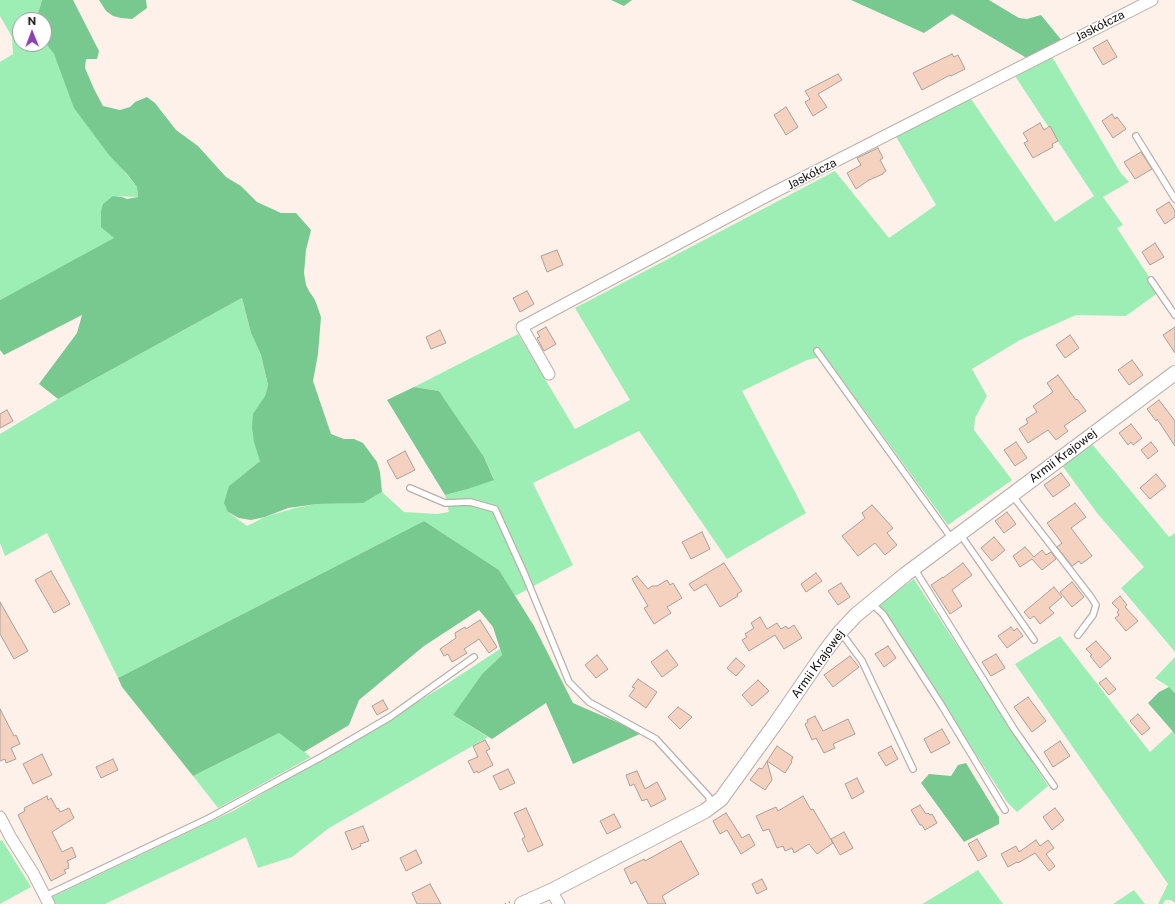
<!DOCTYPE html>
<meta charset="utf-8">
<style>
body{margin:0}
#map{position:relative;width:1175px;height:904px;overflow:hidden;background:#fdf1ea;font-family:"Public Sans",sans-serif}
canvas{display:block}
.north{position:absolute;left:12px;top:12px;width:40px;height:40px;box-sizing:border-box;background:#fff;border:1px solid #9f9d9d;border-radius:50%;rotate:359deg;font-size:11px;font-weight:700;line-height:16px;text-align:center;color:#0f0b09}
.north::after{content:'';display:block;margin:auto;width:14px;height:18px;background:#8a42b5;clip-path:polygon(50% 0,100% 100%,50% 72%,0 100%)}
</style>
<div id="map">
<canvas width="1175" height="904"></canvas>
<div class="north">N</div>
</div>
<script>
const context = document.querySelector('canvas').getContext('2d');
context.lineJoin = 'round';
function paint(path, color) {
  context.fillStyle = color;
  context.fill(path, 'evenodd');
}
function toPath(rows) {
  const path = new Path2D();
  for (const r of rows) {
    path.moveTo(r[0], r[1]);
    for (let i = 2; i < r.length; i += 2) path.lineTo(r[i], r[i + 1]);
  }
  return path;
}
function stroke(path, color, width, dash) {
  context.strokeStyle = color;
  context.lineWidth = width;
  context.lineCap = dash ? 'butt' : 'round';
  context.setLineDash(dash || []);
  context.stroke(path);
}
function write(font, color, halo, rows, align = 'center') {
  context.font = font + ' "Public Sans",sans-serif';
  context.lineWidth = 3;
  context.setLineDash([]);
  context.textBaseline = 'middle';
  context.strokeStyle = halo;
  context.fillStyle = color;
  for (const [text, x, y, turn = 0] of rows) {
    context.save();
    context.translate(x, y);
    context.rotate((+turn || 0) * Math.PI / 180);
    context.textAlign = isNaN(turn) ? turn : align;
    if (halo) context.strokeText(text, 0, 0);
    context.fillText(text, 0, 0);
    context.restore();
  }
}
paint(toPath([
 [0,0,42,0,36,20,20,20,20,44,44,44,44,40,54,54,89,128,137,187,138,197,113,196,115,238,0,300,0,62,13,54,12,37,0,16],
 [1051,55,1120,172,1129,182,1103,197,1123,225,1117,228,1159,292,1126,316,1076,315,1020,340,972,369,987,396,975,418,974,430,1012,480,948,525,825,356,807,360,742,391,806,513,727,559,639,431,533,483,573,565,515,596,499,570,424,521,118,678,47,533,5,556,0,543,0,434,58,399,242,298,251,333,261,355,268,385,265,396,260,461,229,486,228,512,247,526,265,517,295,508,317,504,352,503,368,500,382,492,404,512,437,514,449,512,445,495,468,489,494,479,484,457,439,391,414,387,518,334,575,429,630,400,575,308,835,171,889,238,936,205,895,135,971,99,1055,222,1094,196,1015,76],
 [1092,444,1169,537,1175,533,1175,652,1121,588,1144,567,1097,513,1061,464],
 [914,579,1048,786,1017,812,1007,802,878,604],
 [1060,636,1150,752,1173,731,1175,734,1175,903,1171,900,1165,900,1163,904,1158,904,1168,884,1015,664],
 [500,649,502,655,482,674,453,715,488,737,329,828,292,857,258,868,246,837,105,904,54,904,50,898,235,810,442,687],
 [1175,657,1175,693,1169,687,1155,678],
 [279,733,311,757,218,808,193,776],
 [2,840,31,887,0,904,0,841],
 [978,870,1003,904,922,904,924,903],
 [1134,890,1145,904,1113,904]
]), '#9deeb4');
paint(toPath([
 [42,0,73,0,99,51,97,59,86,59,85,68,94,89,103,106,120,110,130,107,135,102,147,97,155,103,176,130,198,146,226,177,241,186,257,202,281,213,296,213,311,230,306,250,304,273,306,285,309,291,315,300,321,317,318,354,313,381,331,434,344,439,354,439,363,443,377,462,380,472,382,492,363,503,317,504,288,508,265,517,251,520,239,518,228,512,224,503,229,486,260,461,254,442,252,428,253,414,265,396,268,385,261,355,251,333,242,298,58,399,39,384,77,333,82,315,4,355,0,350,0,300,114,238,101,227,101,212,103,204,113,196,122,197,127,199,138,197,137,187,127,174,109,155,74,108,54,54,44,41,44,20,36,20],
 [99,0,146,0,147,8,132,19,121,18,113,16,106,11],
 [611,0,632,0,624,6],
 [851,0,989,0,1019,18,1027,19,1041,15,1063,42,1030,60,952,14,924,33],
 [414,387,439,391,484,457,494,480,468,489,445,495,387,400],
 [424,521,499,570,534,626,573,703,642,733,573,764,546,703,492,739,453,715,482,674,502,655,493,627,479,610,424,646,359,700,349,725,304,752,279,733,193,776,122,687,118,678],
 [1169,687,1175,693,1175,734,1148,703,1159,692],
 [966,763,999,817,999,824,964,842,921,783,929,774,951,776,958,765]
]), '#78c990');
const building = toPath([
 [1107,40,1117,57,1103,65,1093,48,1107,40],
 [952,54,954,57,958,55,965,69,951,76,950,75,922,90,913,73,952,54],
 [838,74,842,80,818,94,827,107,813,116,805,102,810,99,805,91,838,74],
 [786,107,798,127,786,135,774,115,786,107],
 [1112,114,1115,119,1117,117,1126,129,1113,138,1102,121,1112,114],
 [1040,123,1044,130,1050,126,1058,141,1052,144,1053,147,1033,158,1024,143,1028,141,1023,133,1040,123],
 [878,148,883,158,880,160,886,171,883,173,883,174,869,180,856,189,847,173,861,165,857,158,878,148],
 [1141,152,1152,169,1135,179,1124,162,1141,152],
 [1169,202,1175,211,1175,217,1165,224,1156,210,1169,202],
 [1155,243,1164,257,1150,265,1142,252,1155,243],
 [557,250,563,265,547,272,541,256,557,250],
 [527,291,534,304,520,312,513,298,527,291],
 [546,327,556,344,544,351,537,338,540,337,537,332,546,327],
 [1175,327,1175,353,1163,335,1175,327],
 [440,330,446,343,431,349,426,337,440,330],
 [1070,335,1079,348,1065,358,1056,345,1070,335],
 [1132,360,1143,375,1129,385,1118,370,1132,360],
 [1058,375,1076,400,1077,399,1086,411,1064,426,1068,431,1056,440,1048,430,1028,443,1019,429,1028,423,1026,419,1037,412,1033,406,1053,392,1047,383,1058,375],
 [1159,400,1175,421,1175,446,1157,419,1156,421,1147,409,1159,400],
 [7,410,13,421,0,428,0,414,7,410],
 [1131,424,1142,438,1133,445,1131,442,1128,445,1119,433,1131,424],
 [1016,442,1027,458,1015,466,1004,450,1016,442],
 [1151,442,1158,451,1148,459,1141,450,1151,442],
 [405,451,415,470,397,479,387,461,405,451],
 [1061,473,1070,485,1053,497,1044,485,1061,473],
 [1156,474,1166,486,1150,499,1140,488,1156,474],
 [1075,503,1086,517,1071,528,1092,556,1081,564,1079,561,1072,566,1057,547,1062,543,1047,523,1075,503],
 [872,505,893,528,887,533,897,545,885,555,875,543,858,556,842,536,865,518,862,513,872,505],
 [1007,512,1016,524,1004,533,995,521,1007,512],
 [702,532,710,549,691,559,682,542,702,532],
 [994,537,1005,550,992,561,981,548,994,537],
 [1025,547,1034,557,1042,550,1046,555,1051,552,1056,559,1042,570,1032,559,1020,567,1013,556,1025,547],
 [724,563,742,591,737,594,738,596,720,607,706,584,694,591,689,584,724,563],
 [963,563,972,575,952,590,962,606,950,614,931,585,943,577,943,578,963,563],
 [51,571,70,604,54,613,35,580,51,571],
 [816,573,822,581,806,592,801,584,816,573],
 [637,576,648,589,652,586,657,586,667,580,670,585,673,583,682,598,667,607,671,613,654,624,644,608,648,606,632,579,637,576],
 [1072,582,1084,597,1072,607,1060,592,1072,582],
 [841,583,850,597,838,605,828,591,841,583],
 [1054,587,1062,597,1049,608,1054,613,1040,624,1034,616,1030,619,1024,612,1054,587],
 [1120,596,1127,605,1125,607,1138,621,1126,631,1115,618,1119,615,1117,612,1119,610,1112,603,1120,596],
 [0,602,28,651,14,659,0,634,0,602],
 [760,617,767,629,777,623,781,629,786,626,788,629,794,625,802,638,784,649,775,635,749,651,742,640,747,637,745,634,754,628,751,623,760,617],
 [480,620,497,647,489,653,479,639,464,649,467,653,452,662,448,654,444,656,440,649,456,638,455,633,465,627,466,629,480,620],
 [1011,627,1014,631,1017,628,1023,636,1007,648,998,636,1011,627],
 [1096,641,1111,658,1100,668,1090,656,1092,655,1086,649,1096,641],
 [888,646,896,658,884,667,875,654,888,646],
 [667,650,678,665,662,677,651,662,667,650],
 [996,654,1005,668,991,676,982,662,996,654],
 [597,655,608,669,596,678,585,665,597,655],
 [850,656,859,667,833,687,824,675,850,656],
 [736,658,745,666,736,676,727,668,736,658],
 [1106,678,1116,689,1109,695,1099,683,1106,678],
 [638,679,657,692,646,708,629,696,635,688,632,687,638,679],
 [758,680,769,691,752,706,742,695,758,680],
 [1028,697,1046,721,1032,732,1014,707,1028,697],
 [383,700,388,709,377,715,372,706,383,700],
 [678,707,692,717,680,729,668,717,678,707],
 [0,709,14,736,16,735,20,744,11,748,16,759,6,763,5,759,0,761,0,709],
 [1138,714,1150,728,1142,735,1130,721,1138,714],
 [815,716,823,731,848,719,855,734,833,744,835,748,824,753,816,738,812,740,805,724,808,722,807,720,815,716],
 [942,729,950,743,931,753,924,739,942,729],
 [485,740,490,749,486,751,493,765,478,773,477,771,474,773,468,761,478,757,473,746,485,740],
 [1060,741,1070,756,1053,767,1044,752,1060,741],
 [777,746,793,757,791,761,792,762,785,773,767,761,772,780,765,790,750,780,759,768,762,769,777,746],
 [891,746,898,759,886,766,878,753,891,746],
 [42,754,52,775,33,784,23,764,42,754],
 [113,759,118,770,101,778,96,767,113,759],
 [508,769,515,783,500,790,493,776,508,769],
 [637,771,645,789,657,782,666,799,651,807,647,799,642,801,634,784,630,786,626,775,637,771],
 [857,778,864,792,852,799,845,784,857,778],
 [47,796,48,800,51,798,57,809,58,808,60,812,69,808,74,818,52,832,62,852,72,847,76,857,67,861,69,865,68,866,69,868,64,870,66,873,51,881,18,815,25,811,24,808,47,796],
 [803,796,811,810,813,809,833,843,817,854,809,844,794,853,792,848,785,851,783,846,777,848,769,829,763,831,756,816,776,807,778,811,803,796],
 [920,805,926,814,928,813,930,815,932,814,937,823,925,830,922,825,920,825,911,810,920,805],
 [526,808,543,845,528,852,522,839,525,837,514,813,526,808],
 [1055,808,1064,820,1052,830,1043,817,1055,808],
 [726,813,742,838,749,834,755,845,741,854,727,830,720,834,713,821,726,813],
 [614,814,621,827,607,834,600,821,614,814],
 [363,826,369,841,360,844,361,846,352,850,345,832,363,826],
 [844,832,853,848,840,855,831,839,844,832],
 [977,839,987,856,978,861,968,844,977,839],
 [1036,840,1040,846,1048,840,1054,848,1046,854,1055,866,1049,871,1035,853,1018,863,1017,862,1008,867,1001,854,1016,846,1019,852,1036,840],
 [681,841,699,874,662,896,666,904,648,904,636,881,631,884,624,869,644,859,645,861,681,841],
 [416,850,422,863,406,871,400,858,416,850],
 [762,879,767,889,757,894,752,884,762,879],
 [430,884,441,904,417,904,412,893,430,884]
]);
paint(building, '#f4d2bf');
stroke(building, '#a99f99', 1);
const service = toPath([
 [1136,136,1175,199],
 [1151,280,1175,315],
 [817,351,952,539],
 [410,488,445,503,470,502,495,509,525,575,569,682,589,702,656,739,709,797,710,806],
 [1012,495,1091,597,1096,605,1093,615,1078,635],
 [960,534,1034,640],
 [914,568,1014,729,1054,786],
 [871,603,883,614,942,706,1005,810],
 [838,635,845,638,862,661,913,769],
 [45,896,209,818,323,756,390,717,474,657]
]);
const minor = toPath([
 [549,374,522,327,767,196,1152,0],
 [0,817,11,838,33,873,49,904],
 [551,891,559,904]
]);
const tertiary = toPath([
 [522,904,551,891,705,811,721,799,778,720,826,650,840,632,856,615,906,574,1175,373]
]);
stroke(service, '#baafa9', 8);
stroke(minor, '#baafa9', 13);
stroke(tertiary, '#baafa9', 16);
stroke(toPath([
 [505,904,510,902]
]), '#99908b', 2, [1, 3]);
stroke(service, '#fff', 5.5);
stroke(minor, '#fff', 11);
stroke(tertiary, '#fff', 14);
write('12px', '#0f0b09', '#fff', [
 ["Jaskółcza",1100,26,-27],
 ["Jaskółcza",812,174,-27],
 ["Armii Krajowej",1063,456,-37],
 ["Armii Krajowej",818,664,-54]
]);
</script>
